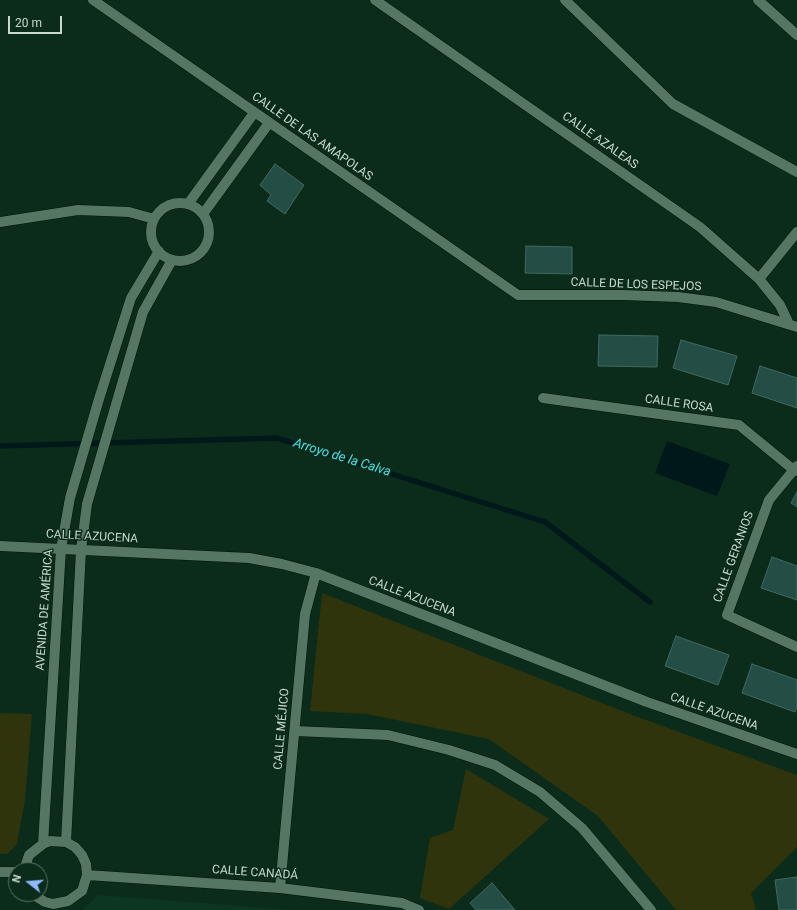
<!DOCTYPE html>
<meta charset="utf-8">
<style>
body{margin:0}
#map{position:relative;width:797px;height:910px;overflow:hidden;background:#0c2c1b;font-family:Roboto,sans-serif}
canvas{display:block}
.north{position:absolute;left:8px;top:862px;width:40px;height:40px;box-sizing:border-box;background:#0c2c1b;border:1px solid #577162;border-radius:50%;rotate:287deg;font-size:11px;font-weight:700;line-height:16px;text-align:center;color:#c7d9cd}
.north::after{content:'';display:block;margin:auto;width:14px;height:18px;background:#8fb8fd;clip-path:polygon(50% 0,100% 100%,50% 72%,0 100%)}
.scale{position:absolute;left:8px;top:16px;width:54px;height:18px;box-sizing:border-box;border:2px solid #c7d9cd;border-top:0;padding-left:5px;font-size:12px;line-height:14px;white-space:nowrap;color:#c7d9cd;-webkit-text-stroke:3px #0c2c1b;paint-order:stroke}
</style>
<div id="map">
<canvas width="797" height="910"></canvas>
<div class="north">N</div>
<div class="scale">20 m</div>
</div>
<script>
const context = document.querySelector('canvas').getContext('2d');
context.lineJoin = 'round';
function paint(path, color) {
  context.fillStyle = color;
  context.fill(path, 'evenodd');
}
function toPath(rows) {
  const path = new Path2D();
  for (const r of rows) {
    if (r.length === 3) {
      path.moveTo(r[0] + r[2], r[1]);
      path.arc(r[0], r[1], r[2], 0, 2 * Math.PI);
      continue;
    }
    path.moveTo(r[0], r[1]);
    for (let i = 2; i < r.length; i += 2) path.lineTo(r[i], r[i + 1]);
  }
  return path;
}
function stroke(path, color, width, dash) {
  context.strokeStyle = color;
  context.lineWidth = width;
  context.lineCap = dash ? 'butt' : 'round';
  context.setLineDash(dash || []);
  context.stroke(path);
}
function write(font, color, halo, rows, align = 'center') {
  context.font = font + ' Roboto,sans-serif';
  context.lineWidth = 3;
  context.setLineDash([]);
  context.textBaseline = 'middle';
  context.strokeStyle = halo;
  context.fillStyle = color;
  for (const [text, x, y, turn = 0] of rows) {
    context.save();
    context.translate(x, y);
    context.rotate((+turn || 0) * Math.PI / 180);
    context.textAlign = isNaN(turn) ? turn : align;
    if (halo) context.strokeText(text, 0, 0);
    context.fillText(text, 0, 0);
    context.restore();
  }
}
paint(toPath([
 [98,895,290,910,82,910]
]), '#0d3622');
paint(toPath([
 [322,593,635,716,797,775,797,847,751,893,756,910,676,910,598,816,489,739,367,714,310,711],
 [0,713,32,714,25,800,17,844,7,854,0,854],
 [466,769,549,819,449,909,420,898,430,838,453,830]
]), '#2f340c');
paint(toPath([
 [667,441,730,464,717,496,655,473]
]), '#00181a');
stroke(toPath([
 [0,446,277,438,545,522,650,602]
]), '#00181a', 5.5);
const building = toPath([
 [275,164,304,185,285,214,267,201,271,195,260,185,275,164],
 [526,246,572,247,572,274,525,273,526,246],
 [599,335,658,336,657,367,598,366,599,335],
 [681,340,737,356,728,385,673,368,681,340],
 [760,366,797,378,797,408,752,393,760,366],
 [797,492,797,507,791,503,797,492],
 [772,557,797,566,797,600,761,588,772,557],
 [676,636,729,655,718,685,665,666,676,636],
 [752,664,797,680,797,707,795,712,742,693,752,664],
 [797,877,797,910,779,910,775,880,797,877],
 [492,883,515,910,476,910,470,903,492,883]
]);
paint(building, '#244e45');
stroke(building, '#406960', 1);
const minor = toPath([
 [93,0,518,295,623,295,678,297,716,302,797,327],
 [375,0,700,227,759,279,780,305,789,324],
 [565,0,673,104,797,172],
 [758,0,797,35],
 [180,232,29],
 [188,204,254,113],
 [203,214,269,123],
 [0,222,78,210,129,212,154,219],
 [759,279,797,232],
 [543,398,739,425,795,471],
 [797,466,769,500,727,615,797,647],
 [0,546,249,558,282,564,316,573,647,702,797,754],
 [295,731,388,735,449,750,495,765,540,792,582,828,651,910],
 [66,842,81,550,87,504,143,312,172,260],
 [43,844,61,549,70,498,99,399,131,298,159,251],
 [24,870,29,855,43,844,50,841,66,842,75,847,82,855,86,864,87,875,82,891,68,901,53,904,45,902,32,894],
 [0,872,16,872],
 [87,875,280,888,402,903,419,910],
 [280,888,305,614,316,573]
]);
stroke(minor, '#001307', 11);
stroke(minor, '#557662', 10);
write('12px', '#c7d9cd', '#0c2c1b', [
 ["CALLE DE LAS AMAPOLAS",312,137,35],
 ["CALLE AZALEAS",600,141,35],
 ["CALLE DE LOS ESPEJOS",636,285,2],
 ["CALLE ROSA",679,404,8],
 ["CALLE AZUCENA",92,537,3],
 ["CALLE GERANIOS",734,557,-70],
 ["CALLE AZUCENA",412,597,21],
 ["AVENIDA DE AMÉRICA",45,610,-86],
 ["CALLE AZUCENA",714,712,19],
 ["CALLE MÉJICO",282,729,-85],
 ["CALLE CANADÁ",255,873,4]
]);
write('italic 13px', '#4de0e6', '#0c2c1b', [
 ["Arroyo de la Calva",342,458,17]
]);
</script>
